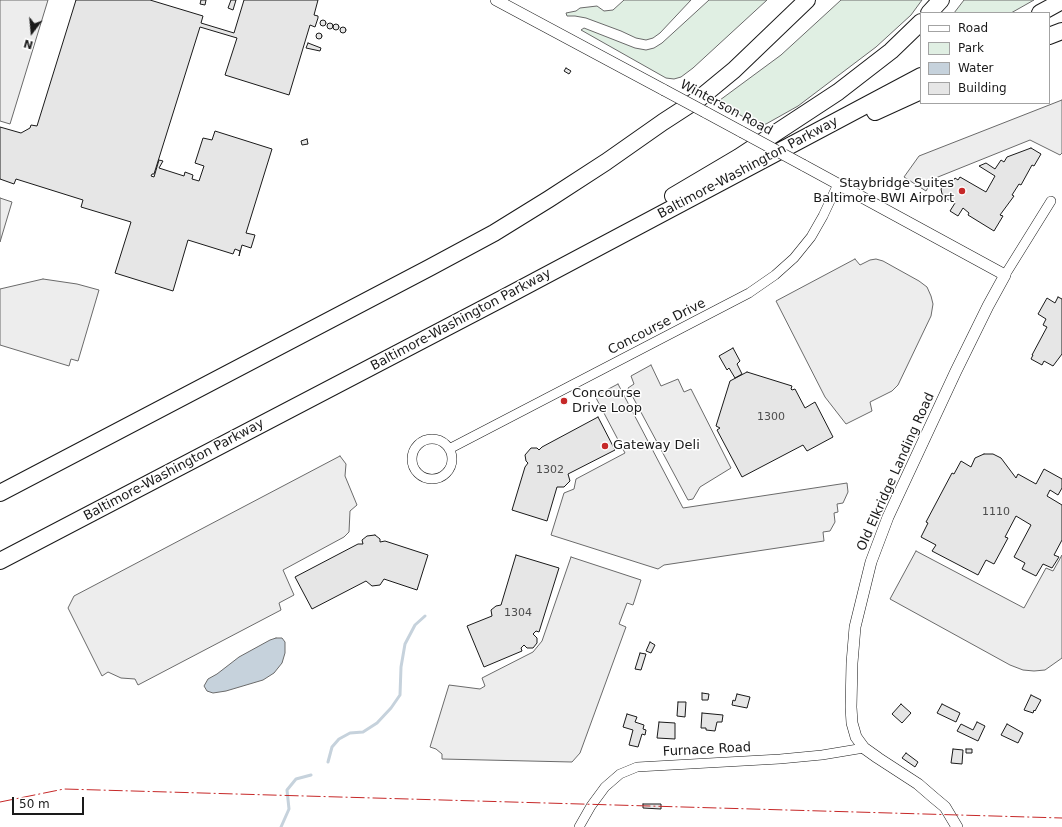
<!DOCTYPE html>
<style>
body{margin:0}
#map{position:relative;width:1062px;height:827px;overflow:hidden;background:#fff;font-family:"DejaVu Sans",sans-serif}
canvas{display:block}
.legend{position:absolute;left:920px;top:12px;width:130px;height:92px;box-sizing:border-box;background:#fff;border:1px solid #a3a3a3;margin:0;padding:5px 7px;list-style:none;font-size:12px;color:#1a1a1a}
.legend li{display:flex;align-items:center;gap:8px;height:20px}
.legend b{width:20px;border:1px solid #a3a3a3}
.north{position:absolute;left:12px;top:12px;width:40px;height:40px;-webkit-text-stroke:3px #fff;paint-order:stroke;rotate:196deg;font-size:11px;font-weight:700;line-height:16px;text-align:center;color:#1a1a1a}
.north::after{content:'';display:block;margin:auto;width:14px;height:18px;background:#1a1a1a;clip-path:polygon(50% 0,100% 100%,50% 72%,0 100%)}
.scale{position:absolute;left:12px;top:797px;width:72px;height:18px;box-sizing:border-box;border:2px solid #1a1a1a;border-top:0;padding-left:5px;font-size:12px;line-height:14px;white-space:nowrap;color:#1a1a1a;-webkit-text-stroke:3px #fff;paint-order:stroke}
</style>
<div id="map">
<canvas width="1062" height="827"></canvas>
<ul class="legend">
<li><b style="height:5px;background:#fff"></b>Road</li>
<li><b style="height:11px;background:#e0efe3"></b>Park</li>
<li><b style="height:11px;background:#c6d2dc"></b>Water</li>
<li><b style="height:11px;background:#e6e6e6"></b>Building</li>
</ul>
<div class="north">N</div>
<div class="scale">50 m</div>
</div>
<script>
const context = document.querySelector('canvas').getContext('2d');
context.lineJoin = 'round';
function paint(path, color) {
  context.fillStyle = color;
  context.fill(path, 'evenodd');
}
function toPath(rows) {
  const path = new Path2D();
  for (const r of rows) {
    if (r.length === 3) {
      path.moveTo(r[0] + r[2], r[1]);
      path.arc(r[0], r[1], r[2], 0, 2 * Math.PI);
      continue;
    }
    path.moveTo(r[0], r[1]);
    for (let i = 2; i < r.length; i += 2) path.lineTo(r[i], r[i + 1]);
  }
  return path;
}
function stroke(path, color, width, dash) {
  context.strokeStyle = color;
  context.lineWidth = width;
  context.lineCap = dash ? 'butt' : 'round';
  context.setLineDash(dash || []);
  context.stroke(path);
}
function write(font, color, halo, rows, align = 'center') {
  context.font = font + ' "DejaVu Sans",sans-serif';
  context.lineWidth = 3;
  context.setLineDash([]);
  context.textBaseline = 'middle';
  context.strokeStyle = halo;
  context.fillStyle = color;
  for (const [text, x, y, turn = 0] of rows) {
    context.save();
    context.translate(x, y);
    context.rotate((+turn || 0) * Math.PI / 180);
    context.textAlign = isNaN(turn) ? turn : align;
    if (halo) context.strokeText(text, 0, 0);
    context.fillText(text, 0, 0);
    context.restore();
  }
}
const green = toPath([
 [624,0,691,0,660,33,653,38,646,40,636,38,621,31,586,18,575,16,567,16,566,13,576,11,580,8,597,6,604,11,613,10,624,0],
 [709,0,767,0,693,68,681,77,674,79,666,78,581,30,584,28,635,48,646,50,654,48,662,43,709,0],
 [841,0,922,0,911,15,876,47,798,106,766,124,759,126,735,112,721,106,720,100,781,55,841,0],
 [964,0,1034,0,1011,13,954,13,964,0]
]);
paint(green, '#e0efe3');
stroke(green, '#6a6a6a', 1);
const parking = toPath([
 [0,0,48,0,10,124,0,121,0,0],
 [1062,100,1062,153,1060,155,1030,140,933,179,926,191,904,177,919,156,1062,100],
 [0,198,12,202,0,242,0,198],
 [855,259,860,265,870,260,876,259,883,261,919,281,927,287,931,296,933,304,931,316,898,385,892,391,870,402,872,411,846,424,825,397,776,301,855,259],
 [43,279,77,284,99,290,78,361,71,359,69,366,0,345,0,289,43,279],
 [651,365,661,386,678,379,684,392,691,389,731,468,700,487,693,499,688,500,628,388,634,384,631,376,651,365],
 [618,384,683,508,847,483,848,492,843,503,837,504,838,512,834,513,835,522,830,531,823,532,824,541,664,565,658,569,551,535,564,493,574,489,576,479,625,453,595,396,618,384],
 [340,456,346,464,345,476,357,505,350,511,349,532,344,537,283,570,294,595,279,603,281,610,138,685,135,679,121,678,108,672,102,676,68,608,74,596,340,456],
 [916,551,1024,608,1046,568,1053,571,1062,555,1062,658,1045,670,1034,671,1023,670,1010,665,890,599,916,551],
 [571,557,641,580,633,605,627,603,619,624,626,627,580,753,572,762,442,759,442,754,436,749,430,747,449,685,480,689,485,686,482,678,533,652,542,641,571,557]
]);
paint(parking, '#ededed');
stroke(parking, '#6a6a6a', 1);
const water = toPath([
 [276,638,282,638,285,642,285,653,282,663,274,673,263,680,226,691,213,693,207,691,204,686,208,679,217,674,239,657,270,640,276,638]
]);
paint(water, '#c6d2dc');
stroke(water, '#6a6a6a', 1);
stroke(toPath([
 [328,762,332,747,339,739,350,733,363,732,377,723,391,708,400,695,401,667,405,644,415,625,425,616],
 [281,827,289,809,287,790,296,779,311,775]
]), '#c6d2dc', 3);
const building = toPath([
 [76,0,150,0,203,16,201,23,234,33,244,0,318,0,314,15,318,16,318,18,315,27,310,25,289,95,225,75,237,38,200,27,154,174,152,174,151,176,154,177,159,160,163,161,159,168,184,176,185,172,193,175,192,179,199,181,204,166,195,163,203,138,212,140,215,131,272,149,246,233,255,235,251,248,242,245,239,256,240,251,235,249,233,254,188,240,173,291,115,273,131,222,81,207,83,200,16,179,14,184,0,179,0,127,21,133,30,128,31,125,37,126,76,0],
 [201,0,206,0,205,5,200,4,201,0],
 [231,0,236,0,233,10,228,8,231,0],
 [323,23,3],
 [330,26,3],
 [336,27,3],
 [343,30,3],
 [319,36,3],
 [308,43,321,48,320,51,306,48,308,43],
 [566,68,571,71,569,74,564,71,566,68],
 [307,139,308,144,302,145,301,141,307,139],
 [1031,148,1041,154,1034,166,1032,165,1021,185,1019,184,1012,195,1014,196,1000,215,1003,216,994,231,968,215,969,213,963,208,958,216,950,211,955,203,945,198,946,197,942,194,941,189,945,182,951,180,953,181,955,178,958,180,960,177,986,192,995,176,979,166,986,163,995,169,1001,160,1004,162,1007,157,1031,148],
 [1058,297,1062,299,1062,354,1053,366,1044,361,1042,365,1031,359,1033,355,1032,355,1047,327,1043,325,1046,319,1038,314,1047,298,1055,303,1058,297],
 [733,348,740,361,737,364,742,374,735,378,729,368,727,370,719,356,733,348],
 [747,372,792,386,791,389,792,390,795,389,805,408,815,402,833,437,807,451,803,445,742,477,717,430,720,428,716,426,730,381,747,372],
 [598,417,615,450,568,474,570,481,564,487,557,487,547,521,512,510,525,467,528,463,526,461,525,455,531,448,537,448,539,450,542,447,598,417],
 [984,454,993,454,1001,458,1016,478,1018,474,1036,484,1044,469,1062,479,1062,488,1058,495,1050,490,1047,496,1062,505,1062,540,1054,555,1059,557,1052,568,1043,564,1036,576,1022,569,1025,563,1014,557,1031,525,1016,516,1005,537,1008,538,994,564,986,560,978,575,932,551,936,545,921,537,928,523,926,522,952,473,954,474,961,461,971,467,975,458,984,454],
 [375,535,380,539,380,542,385,541,428,555,417,590,384,579,380,585,372,586,366,581,312,609,295,577,358,544,363,544,362,540,367,536,375,535],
 [516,555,559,568,539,632,536,631,533,634,537,638,537,643,533,648,527,648,524,645,521,648,522,651,484,667,467,626,492,616,491,610,496,606,501,605,516,555],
 [650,642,655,645,651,653,646,651,650,642],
 [640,653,646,654,641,670,635,669,640,653],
 [702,693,709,694,708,700,702,700,702,693],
 [737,694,750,697,747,708,732,705,733,700,735,701,737,694],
 [1031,695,1041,700,1035,711,1034,710,1033,713,1024,710,1031,695],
 [678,702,686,702,685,717,677,716,678,702],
 [901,704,911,713,902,723,892,714,901,704],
 [942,704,960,713,956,722,937,713,942,704],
 [702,713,723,715,722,722,717,722,715,731,706,730,706,728,701,728,702,713],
 [627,714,637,717,635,722,644,725,643,729,646,730,645,735,642,734,638,747,629,745,633,730,623,727,627,714],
 [659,722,675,723,675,739,657,738,659,722],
 [977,722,985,726,978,741,957,731,961,724,973,730,977,722],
 [1007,724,1023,733,1018,743,1001,735,1007,724],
 [953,749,963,750,962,764,951,763,953,749],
 [966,749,972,749,972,753,966,753,966,749],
 [906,753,918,762,915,767,902,758,906,753],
 [643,804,661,804,661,809,643,808,643,804]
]);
paint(building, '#e6e6e6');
stroke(building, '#1a1a1a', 1);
const minor = toPath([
 [1005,275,1051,201],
 [432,459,20],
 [449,449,749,293,775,275,794,258,811,237,823,216,838,184],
 [579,827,591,806,605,787,620,774,637,767,780,759,822,755,864,748]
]);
const tertiary = toPath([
 [496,0,664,90],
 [705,112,742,132],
 [803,165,1005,275,988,306,956,371,888,517,871,562,855,627,852,663,851,707,852,723,856,737,864,748,878,758,918,784,933,797,945,807,957,827]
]);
const motorway = toPath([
 [929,13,941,0],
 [1040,13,1062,1],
 [1049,36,1062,31],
 [875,112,921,91],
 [673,196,739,157,838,92,891,51,921,22],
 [0,493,429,268,494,233,549,199,606,162,663,122,700,98,734,70,807,0],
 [0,561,507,296,921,76]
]);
stroke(minor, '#1a1a1a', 10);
stroke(tertiary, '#1a1a1a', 12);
stroke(motorway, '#1a1a1a', 18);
stroke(minor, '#fff', 9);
stroke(tertiary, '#fff', 11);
stroke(motorway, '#fff', 16);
const tertiaryBridge = toPath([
 [664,90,705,112],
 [742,132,803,165]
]);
stroke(tertiaryBridge, '#1a1a1a', 12, []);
stroke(tertiaryBridge, '#fff', 11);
stroke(toPath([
 [0,802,64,789,1062,818]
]), '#c62828', 1, [14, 3, 2, 3]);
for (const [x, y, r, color] of [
 [962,191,4,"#c62828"],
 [564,401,4,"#c62828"],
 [605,446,4,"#c62828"]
]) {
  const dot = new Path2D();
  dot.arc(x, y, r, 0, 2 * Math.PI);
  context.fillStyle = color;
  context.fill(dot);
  stroke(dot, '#fff', 1.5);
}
write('11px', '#4d4d4d', null, [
 ["1300",771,417],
 ["1302",550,470],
 ["1110",996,512],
 ["1304",518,613]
]);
write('13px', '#1a1a1a', '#fff', [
 ["Winterson Road",726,108,28],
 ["Baltimore-Washington Parkway",748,168,-28],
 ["Baltimore-Washington Parkway",461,320,-28],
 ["Concourse Drive",657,327,-27],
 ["Baltimore-Washington Parkway",174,470,-28],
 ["Old Elkridge Landing Road",896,472,-66],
 ["Furnace Road",707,750,-3]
]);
write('13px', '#1a1a1a', '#fff', [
 ["Staybridge Suites",954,184,"right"],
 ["Baltimore BWI Airport",954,199,"right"],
 ["Concourse",572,394],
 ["Drive Loop",572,409],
 ["Gateway Deli",613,446]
], 'left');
</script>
